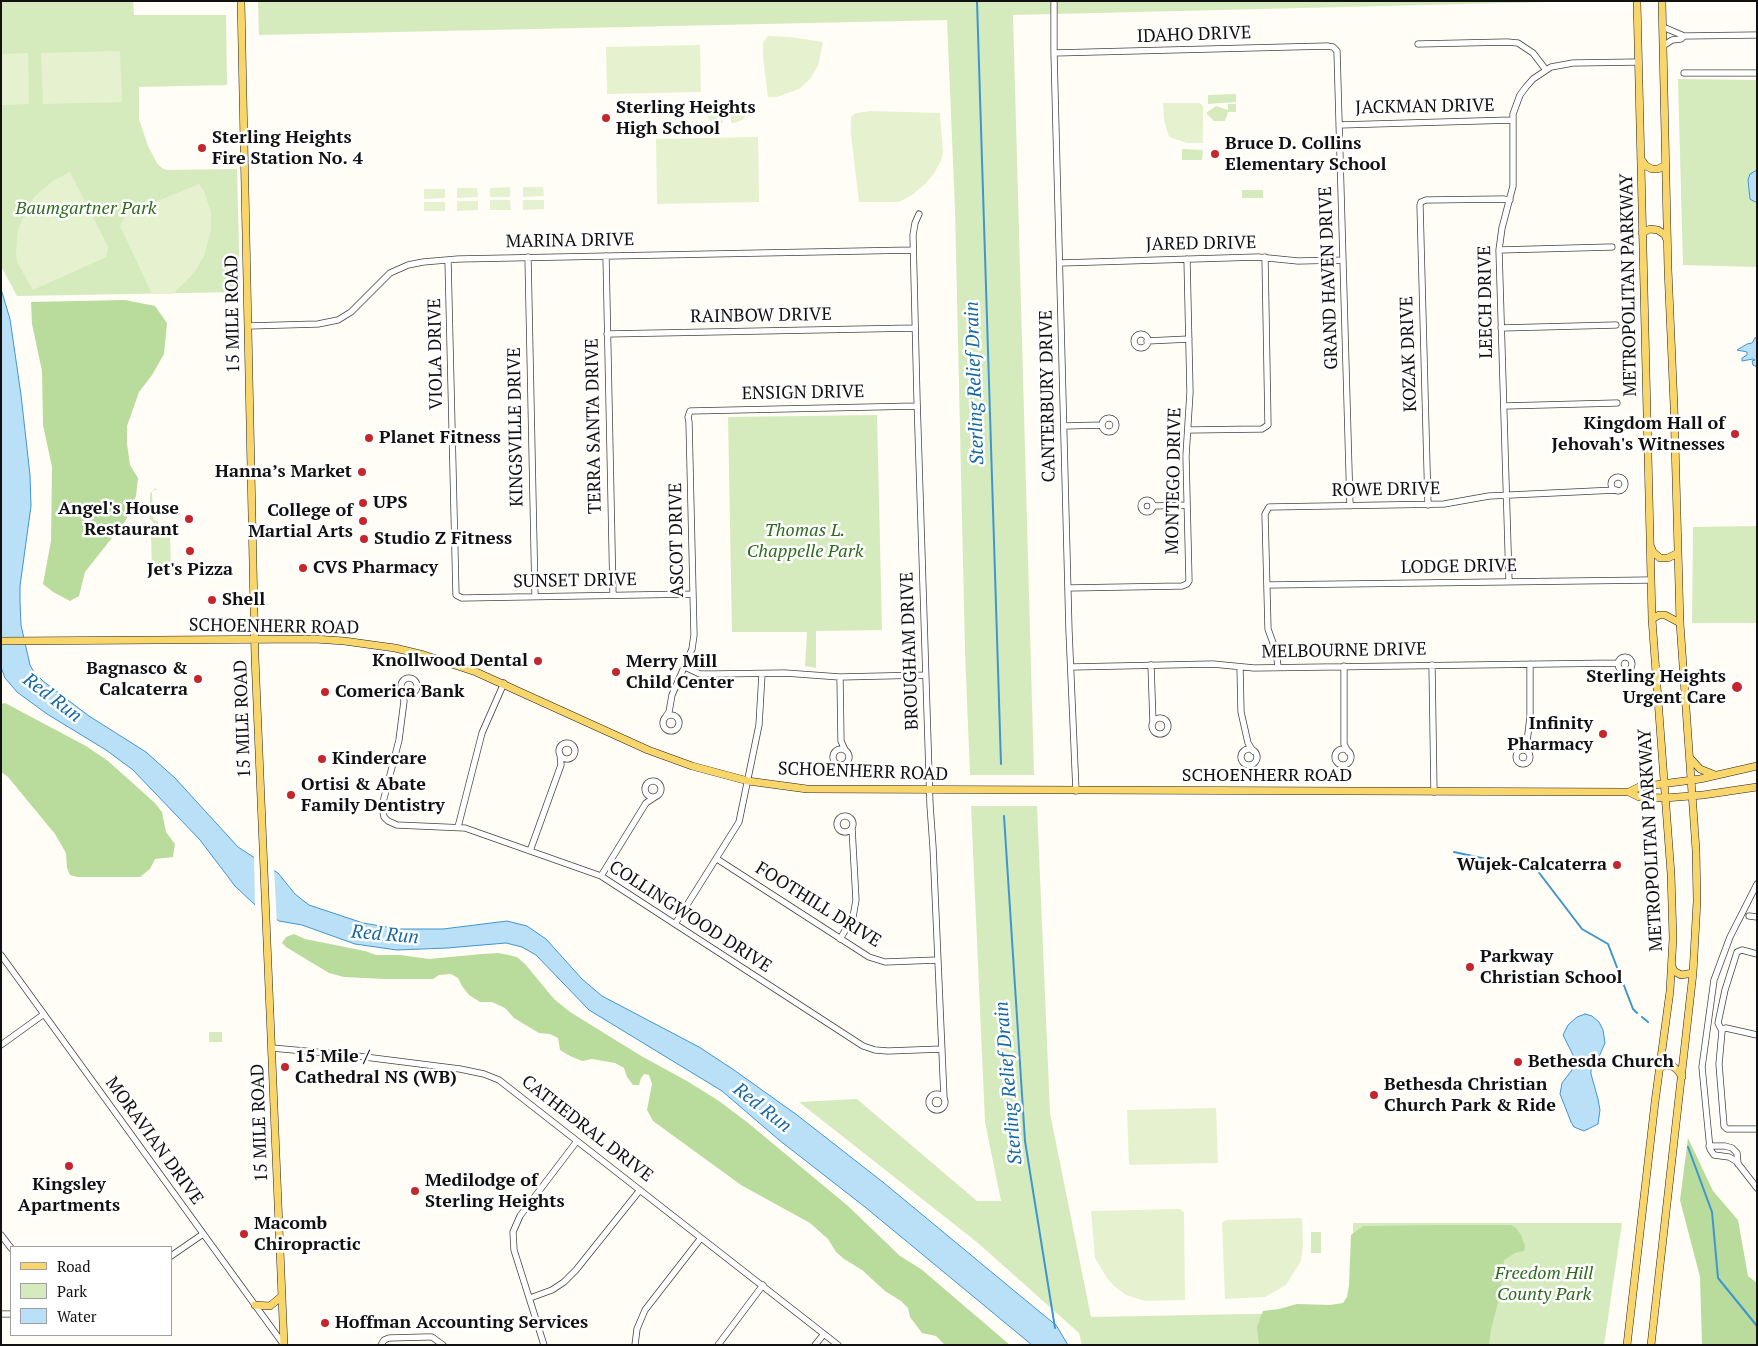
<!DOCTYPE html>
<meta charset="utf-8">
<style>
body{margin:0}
#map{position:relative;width:1758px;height:1346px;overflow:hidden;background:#fffdf5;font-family:"PT Serif",serif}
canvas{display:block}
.frame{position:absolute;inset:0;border:2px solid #111;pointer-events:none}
.legend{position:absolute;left:10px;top:1246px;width:162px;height:90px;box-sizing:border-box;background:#fff;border:1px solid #a0a0a0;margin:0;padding:6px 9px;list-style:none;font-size:15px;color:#111}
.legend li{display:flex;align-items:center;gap:10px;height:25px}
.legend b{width:25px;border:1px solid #a0a0a0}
</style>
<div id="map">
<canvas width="1758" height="1346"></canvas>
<div class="frame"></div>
<ul class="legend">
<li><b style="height:6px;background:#f9d66b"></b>Road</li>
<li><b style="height:14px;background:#d5ebbd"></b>Park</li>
<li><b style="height:14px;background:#b9e0f7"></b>Water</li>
</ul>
</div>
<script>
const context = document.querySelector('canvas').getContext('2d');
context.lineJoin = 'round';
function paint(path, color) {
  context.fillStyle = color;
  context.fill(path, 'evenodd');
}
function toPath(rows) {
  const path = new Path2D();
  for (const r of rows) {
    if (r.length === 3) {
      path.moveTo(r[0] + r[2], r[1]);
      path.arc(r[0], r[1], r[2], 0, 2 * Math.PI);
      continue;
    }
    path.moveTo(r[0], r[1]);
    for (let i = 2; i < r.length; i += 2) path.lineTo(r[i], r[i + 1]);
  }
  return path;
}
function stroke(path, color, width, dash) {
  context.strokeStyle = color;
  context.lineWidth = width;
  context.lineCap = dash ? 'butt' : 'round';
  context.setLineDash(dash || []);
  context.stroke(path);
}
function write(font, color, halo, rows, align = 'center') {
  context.font = font + ' "PT Serif",serif';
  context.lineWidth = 5;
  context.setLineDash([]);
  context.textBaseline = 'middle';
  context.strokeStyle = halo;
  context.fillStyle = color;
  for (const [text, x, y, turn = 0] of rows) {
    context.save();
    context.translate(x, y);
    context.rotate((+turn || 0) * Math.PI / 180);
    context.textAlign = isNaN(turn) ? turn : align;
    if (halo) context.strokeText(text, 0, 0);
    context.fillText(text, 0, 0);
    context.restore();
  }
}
paint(toPath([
 [1,1,133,1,134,15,226,15,227,85,139,87,139,119,148,146,157,163,162,168,167,170,237,169,240,292,17,296,1,266],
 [258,1,1590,1,1013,15,1034,775,970,775,965,651,955,209,947,20,259,35],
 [1678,79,1757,80,1757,267,1683,265],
 [1236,94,1236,102,1208,104,1208,95],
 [1228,104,1236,104,1236,112,1228,112,1225,121,1214,121,1206,113,1216,106,1228,110],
 [1182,149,1203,150,1202,160,1182,160],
 [1242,190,1263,190,1263,198,1242,198],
 [877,415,882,630,816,631,816,668,805,666,807,632,732,632,728,417],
 [155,488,157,490,154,490,152,492,153,520,158,521,158,524,155,524,150,519,150,494],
 [1757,526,1757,623,1692,623,1693,527],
 [153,530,164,530,170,535,171,571,152,571,151,535],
 [971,806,1037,806,1050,1113,1091,1317,1354,1312,1353,1223,1622,1223,1604,1345,1082,1345,1079,1333,978,1243,799,1102,857,1099,977,1201,1001,1201,985,1122],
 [209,1032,222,1032,222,1042,209,1042],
 [1311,1232,1321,1232,1321,1253,1311,1253]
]), '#d5ebbd');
paint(toPath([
 [125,300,155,306,167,323,164,354,152,375,139,392,127,426,127,444,130,465,138,478,136,496,126,520,85,572,79,596,70,601,53,592,43,584,51,541,52,467,43,425,42,371,32,324,31,302],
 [5,703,86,746,108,761,155,803,162,812,166,832,175,844,173,857,155,859,150,869,140,877,77,877,70,875,67,868,66,853,55,834,8,777,1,772,1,704],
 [294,934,305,939,365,951,376,955,400,955,429,959,482,954,499,953,517,957,525,964,554,999,570,1012,643,1057,687,1081,719,1101,747,1122,848,1206,900,1256,921,1269,1010,1345,945,1345,936,1336,922,1333,910,1317,908,1308,901,1301,885,1291,862,1270,844,1259,836,1252,828,1239,810,1223,741,1185,653,1121,647,1110,652,1084,649,1075,644,1074,641,1078,639,1085,633,1085,627,1077,624,1068,615,1063,592,1059,582,1061,570,1056,560,1050,558,1038,550,1034,539,1033,514,1018,505,1008,492,1002,480,1002,469,995,462,986,458,978,451,974,439,975,433,979,385,979,344,977,329,973,286,947,282,943,286,937],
 [1688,1138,1713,1191,1738,1220,1748,1276,1757,1283,1757,1345,1702,1345,1700,1277,1680,1200],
 [1438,1225,1511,1225,1516,1228,1521,1235,1525,1246,1524,1251,1515,1253,1504,1260,1500,1295,1491,1329,1489,1345,1259,1345,1257,1327,1263,1311,1279,1309,1297,1304,1330,1305,1343,1303,1347,1297,1349,1285,1351,1235,1363,1226]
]), '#b9dc9c');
paint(toPath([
 [768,36,790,37,823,42,818,66,810,79,799,89,777,97,768,97,763,58,763,42],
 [700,45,701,92,607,94,606,47],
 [120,51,122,102,43,104,41,53],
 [28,53,29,104,1,105,1,54],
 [1163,103,1200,103,1203,106,1203,143,1187,143,1169,137,1164,120],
 [723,106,724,108,722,110,723,123,714,123,710,121,705,113,705,109,721,108],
 [730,106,732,108,747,107,744,119,735,123,731,123,731,110,729,108],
 [871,111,940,113,943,152,941,161,933,175,924,185,912,195,899,202,859,202,851,134,851,117,856,113],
 [758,137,759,202,657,204,656,139],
 [70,172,108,247,106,257,33,290,17,262,16,254,18,230,25,213,34,197,54,180],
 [199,184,204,191,211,213,211,230,204,256,194,273,173,294,152,294,120,226,126,214],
 [510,187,510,197,490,197,490,188],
 [523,187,543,187,544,196,523,197],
 [457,188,477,188,478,197,457,198],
 [424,189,445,189,445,198,424,199],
 [490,200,510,200,511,210,490,210],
 [523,200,544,200,544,209,523,210],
 [457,201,478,201,478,210,457,211],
 [424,202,445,202,445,211,424,211],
 [1216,1108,1218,1163,1129,1165,1127,1110],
 [1180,1209,1184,1212,1185,1300,1145,1301,1126,1295,1114,1286,1107,1278,1095,1258,1091,1211],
 [1302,1218,1303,1244,1301,1261,1286,1285,1265,1297,1225,1299,1222,1223,1226,1220]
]), '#e6f2cf');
const water = toPath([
 [1757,170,1757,201,1755,202,1750,199,1748,180,1750,174,1757,170],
 [1,289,10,319,21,395,30,475,31,506,20,586,20,602,21,625,30,665,34,672,43,681,89,716,146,752,175,778,238,847,278,873,295,894,309,905,363,923,398,929,443,929,507,921,527,926,546,939,582,979,602,996,699,1047,734,1070,797,1115,884,1183,1041,1313,1056,1325,1068,1345,1032,1345,865,1207,779,1140,722,1091,589,1010,536,955,522,947,506,943,447,948,397,950,355,944,302,925,279,921,254,904,235,886,200,840,133,770,106,750,47,714,17,692,5,678,1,667,1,289],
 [1755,338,1757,338,1757,367,1753,365,1752,361,1755,360,1753,359,1742,361,1742,358,1747,355,1747,352,1737,350,1747,344,1752,343,1755,338],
 [1585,1014,1592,1016,1599,1022,1603,1030,1605,1043,1595,1066,1591,1070,1591,1074,1598,1099,1600,1110,1598,1124,1584,1131,1574,1127,1571,1122,1560,1094,1562,1083,1572,1070,1574,1057,1563,1035,1568,1025,1577,1017,1585,1014]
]);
paint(water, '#b9e0f7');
stroke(water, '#3f96cf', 1);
paint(toPath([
 [254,854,274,869,277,923,255,907]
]), '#fffdf5');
stroke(toPath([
 [977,1,1001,764],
 [1004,816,1025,1141,1055,1328],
 [1454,852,1537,870,1582,929,1608,944,1633,1009,1637,1013],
 [1642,1017,1648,1022],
 [1688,1147,1712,1212,1718,1278,1757,1326]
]), '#3f96cf', 2);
const minor = toPath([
 [1054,1,1054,53,1069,631,1076,791],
 [1663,27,1684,36,1681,39,1672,40,1663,46],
 [1684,36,1757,35],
 [1418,44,1507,42,1518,43,1533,53,1546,70],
 [1054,53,1327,46,1333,47,1337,51,1350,506],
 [1684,73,1757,73],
 [1339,125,1512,120],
 [919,214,915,223,913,235,917,399,930,805,933,847,944,1098],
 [1499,250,1612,247],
 [606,256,613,595],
 [528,257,535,596],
 [448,260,456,595,462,598,693,594],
 [1060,263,1258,257,1298,261,1343,260],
 [248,326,318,324,338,320,351,312,390,273,408,265,423,262,458,259,913,250],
 [1501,328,1616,325],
 [607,334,915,328],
 [1141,341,7],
 [1147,341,1189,339],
 [1504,406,1617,403],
 [1109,425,7],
 [1064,426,1102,425],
 [1188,430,1262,429,1268,425,1265,257],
 [1618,484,7],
 [1147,506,6],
 [1428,505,1420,205,1421,202,1426,200,1503,199,1510,200],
 [1154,506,1187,505],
 [1509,581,1499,250,1502,228,1513,186,1513,114,1520,95,1526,87,1533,79,1551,67,1573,63,1638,62],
 [1267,585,1651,580],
 [1068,588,1182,586,1187,584,1189,581,1186,456,1190,392,1187,259],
 [1625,664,7],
 [1151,665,1153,723],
 [1432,665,1434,792],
 [1344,666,1344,744,1348,752],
 [685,667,700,674,714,674,785,673,840,677,925,675],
 [1071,667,1213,664,1254,668,1618,663],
 [1240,667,1241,712,1248,743,1253,751],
 [1278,667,1276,651,1268,629,1265,514,1269,507,1444,504,1489,496,1616,490],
 [840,677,841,741,845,750],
 [409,686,8],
 [402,691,404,701,399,740,382,806,384,817,388,821,397,825,465,828,601,876,863,1046,875,1050,888,1051,942,1049],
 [671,723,8],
 [666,716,669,712,672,695,692,649,694,635,689,422,688,417,690,411,917,406],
 [1160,726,8],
 [567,751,8],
 [841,757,8],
 [1249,757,8],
 [1343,757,8],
 [1523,757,7],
 [1526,750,1530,717,1530,664],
 [653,789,8],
 [845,824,8],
 [458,827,482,733,504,683],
 [530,851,561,765,560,754],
 [717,859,869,957,885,962,938,960],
 [601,876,646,803,655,797],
 [1757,884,1730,937,1714,980,1702,1067,1710,1149,1714,1155,1729,1157,1736,1161,1757,1188],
 [1749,916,1757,917],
 [675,924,739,822,759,725,762,674],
 [840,939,853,917,856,900,852,828],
 [1757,954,1742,950,1737,952,1725,990,1718,1023,1722,1031,1719,1064,1724,1126,1727,1129,1757,1129],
 [1,955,284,1345],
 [1722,1029,1726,1028,1757,1035],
 [1,1045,44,1014],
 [272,1048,349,1055,460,1069,484,1074,499,1080,838,1345],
 [937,1102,8],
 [1709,1146,1725,1146,1732,1148,1737,1153,1738,1164],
 [1,1235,11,1248],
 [171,1256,203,1234],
 [530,1298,552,1290,564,1282,576,1270,640,1190],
 [1,1314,11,1314],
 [381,1345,384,1340,389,1338,426,1337,432,1337,443,1345],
 [544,1345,514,1250,513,1232,520,1216,577,1141],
 [635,1345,637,1329,645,1310,701,1238],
 [718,1345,763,1285],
 [815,1345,824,1334]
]);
const major = toPath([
 [241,1,255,657,284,1345],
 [1641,159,1646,166,1652,169,1658,169,1666,165],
 [1642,233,1650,229,1658,230,1665,235,1667,240],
 [1651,547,1653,552,1660,558,1668,558,1678,553],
 [1652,619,1659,615,1665,615,1680,623],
 [1,641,314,639,344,641,395,648,424,655,476,672,648,750,692,766,748,781,807,789,1629,792,1639,797,1665,798,1703,795,1757,787],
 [1690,758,1700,769,1715,775],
 [1629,792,1639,787,1700,779,1757,766],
 [1672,966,1674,971,1681,975,1693,973],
 [1659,1067,1667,1065,1674,1067,1679,1072,1682,1077],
 [255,1305,270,1306,282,1296],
 [1627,1345,1655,1102,1670,991,1673,938,1671,874,1652,619,1637,1],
 [1651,1345,1693,973,1697,901,1696,850,1680,623,1674,406,1668,269,1662,1]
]);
stroke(minor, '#444', 7);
stroke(major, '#222', 8);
stroke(minor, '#fff', 5.5);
stroke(major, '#f9d66b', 7);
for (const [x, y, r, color] of [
 [606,118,5,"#c4262e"],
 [202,148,5,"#c4262e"],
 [1215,154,5,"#c4262e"],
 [1735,434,5,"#c4262e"],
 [369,438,5,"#c4262e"],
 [362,472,5,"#c4262e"],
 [363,503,5,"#c4262e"],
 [189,519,5,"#c4262e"],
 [363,521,5,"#c4262e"],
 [364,539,5,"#c4262e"],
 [190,551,5,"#c4262e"],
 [303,568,5,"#c4262e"],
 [212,600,5,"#c4262e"],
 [538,661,5,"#c4262e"],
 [616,672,5,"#c4262e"],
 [198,679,5,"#c4262e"],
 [1737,687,6,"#c4262e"],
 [325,692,5,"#c4262e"],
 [1603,734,5,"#c4262e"],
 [322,759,5,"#c4262e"],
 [291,795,5,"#c4262e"],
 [1617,865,5,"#c4262e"],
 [1470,967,5,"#c4262e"],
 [1518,1062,5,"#c4262e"],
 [285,1067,5,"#c4262e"],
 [1374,1095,5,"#c4262e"],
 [69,1166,5,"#c4262e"],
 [415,1191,5,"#c4262e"],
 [244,1234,5,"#c4262e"],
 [325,1323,5,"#c4262e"]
]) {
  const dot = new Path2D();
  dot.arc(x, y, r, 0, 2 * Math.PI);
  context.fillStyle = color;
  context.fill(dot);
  stroke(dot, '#fff', 2);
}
write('18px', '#111', '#fff', [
 ["IDAHO DRIVE",1194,35,-2],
 ["JACKMAN DRIVE",1425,107,-1],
 ["MARINA DRIVE",570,241,-1],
 ["JARED DRIVE",1201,244,-1],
 ["GRAND HAVEN DRIVE",1329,278,-92],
 ["METROPOLITAN PARKWAY",1629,285,-91],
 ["LEECH DRIVE",1486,302,-91],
 ["15 MILE ROAD",233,314,-91],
 ["RAINBOW DRIVE",761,316,-1],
 ["VIOLA DRIVE",436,354,-91],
 ["KOZAK DRIVE",1409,354,-92],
 ["ENSIGN DRIVE",803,393,-1],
 ["CANTERBURY DRIVE",1048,396,-91],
 ["TERRA SANTA DRIVE",594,426,-91],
 ["KINGSVILLE DRIVE",516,427,-91],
 ["MONTEGO DRIVE",1174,481,-89],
 ["ROWE DRIVE",1386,490,-1],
 ["ASCOT DRIVE",677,540,-91],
 ["LODGE DRIVE",1459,567,-1],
 ["SUNSET DRIVE",575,581,-1],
 ["SCHOENHERR ROAD",274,627,1],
 ["BROUGHAM DRIVE",910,651,-92],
 ["MELBOURNE DRIVE",1344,651,-1],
 ["15 MILE ROAD",243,719,-92],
 ["SCHOENHERR ROAD",863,772,2],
 ["SCHOENHERR ROAD",1267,776],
 ["METROPOLITAN PARKWAY",1651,840,-93],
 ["FOOTHILL DRIVE",818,905,32],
 ["COLLINGWOOD DRIVE",690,917,33],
 ["15 MILE ROAD",260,1123,-92],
 ["CATHEDRAL DRIVE",587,1129,38],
 ["MORAVIAN DRIVE",154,1141,54]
]);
write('bold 18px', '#111', '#fff', [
 ["Sterling Heights",616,108],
 ["High School",616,129],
 ["Sterling Heights",212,138],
 ["Fire Station No. 4",212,159],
 ["Bruce D. Collins",1225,144],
 ["Elementary School",1225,165],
 ["Kingdom Hall of",1725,424,"right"],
 ["Jehovah's Witnesses",1725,445,"right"],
 ["Planet Fitness",379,438],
 ["Hanna’s Market",352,472,"right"],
 ["UPS",373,503],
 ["Angel's House",179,509,"right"],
 ["Restaurant",179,530,"right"],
 ["College of",353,511,"right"],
 ["Martial Arts",353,532,"right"],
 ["Studio Z Fitness",374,539],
 ["CVS Pharmacy",313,568],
 ["Jet's Pizza",190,570,"center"],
 ["Shell",222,600],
 ["Knollwood Dental",528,661,"right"],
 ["Merry Mill",626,662],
 ["Child Center",626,683],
 ["Bagnasco &",188,669,"right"],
 ["Calcaterra",188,690,"right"],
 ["Sterling Heights",1726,677,"right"],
 ["Urgent Care",1726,698,"right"],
 ["Comerica Bank",335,692],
 ["Infinity",1593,724,"right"],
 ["Pharmacy",1593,745,"right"],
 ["Kindercare",332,759],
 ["Ortisi & Abate",301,785],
 ["Family Dentistry",301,806],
 ["Wujek-Calcaterra",1607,865,"right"],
 ["Parkway",1480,957],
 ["Christian School",1480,978],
 ["15 Mile /",295,1057],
 ["Cathedral NS (WB)",295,1078],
 ["Bethesda Church",1528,1062],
 ["Bethesda Christian",1384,1085],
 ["Church Park & Ride",1384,1106],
 ["Medilodge of",425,1181],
 ["Sterling Heights",425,1202],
 ["Kingsley",69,1185,"center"],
 ["Apartments",69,1206,"center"],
 ["Macomb",254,1224],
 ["Chiropractic",254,1245],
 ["Hoffman Accounting Services",335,1323]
], 'left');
write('italic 18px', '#2f6b1f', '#fff', [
 ["Baumgartner Park",86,209],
 ["Thomas L.",805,531],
 ["Chappelle Park",805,552],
 ["Freedom Hill",1544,1274],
 ["County Park",1544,1295]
]);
write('italic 19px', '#1768a6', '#fff', [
 ["Sterling Relief Drain",975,383,-92],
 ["Red Run",52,698,37],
 ["Red Run",385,935,5],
 ["Sterling Relief Drain",1009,1083,-95],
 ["Red Run",762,1108,38]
]);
</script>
